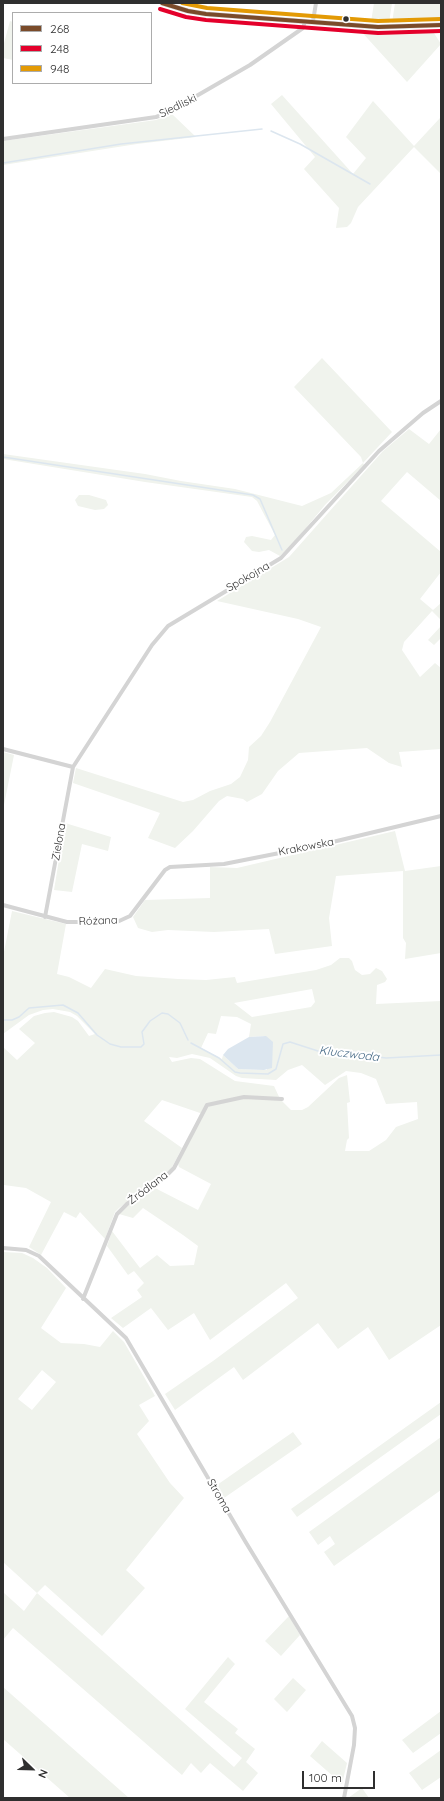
<!DOCTYPE html>
<meta charset="utf-8">
<style>
body{margin:0}
#map{position:relative;width:444px;height:1801px;overflow:hidden;background:#fff;font-family:Quicksand,sans-serif}
canvas{display:block}
.frame{position:absolute;inset:0;border:4px solid #2f2f2f;pointer-events:none}
.legend{position:absolute;left:12px;top:12px;width:140px;height:72px;box-sizing:border-box;background:#fff;border:1px solid #acacac;margin:0;padding:5px 7px;list-style:none;font-size:12px;color:#2f2f2f}
.legend li{display:flex;align-items:center;gap:8px;height:20px}
.legend b{width:20px;border:1px solid #acacac}
.north{position:absolute;left:12px;top:1749px;width:40px;height:40px;-webkit-text-stroke:3px #fff;paint-order:stroke;rotate:113deg;font-size:11px;font-weight:700;line-height:16px;text-align:center;color:#2f2f2f}
.north::after{content:'';display:block;margin:auto;width:14px;height:18px;background:#2f2f2f;clip-path:polygon(50% 0,100% 100%,50% 72%,0 100%)}
.scale{position:absolute;left:302px;top:1771px;width:73px;height:18px;box-sizing:border-box;border:2px solid #2f2f2f;border-top:0;padding-left:5px;font-size:12px;line-height:14px;white-space:nowrap;color:#2f2f2f;-webkit-text-stroke:3px #fff;paint-order:stroke}
</style>
<div id="map">
<canvas width="444" height="1801"></canvas>
<div class="frame"></div>
<ul class="legend">
<li><b style="height:5px;background:#7a4b2a"></b>268</li>
<li><b style="height:5px;background:#e4002b"></b>248</li>
<li><b style="height:5px;background:#e39a05"></b>948</li>
</ul>
<div class="north">N</div>
<div class="scale">100 m</div>
</div>
<script>
const context = document.querySelector('canvas').getContext('2d');
context.lineJoin = 'round';
function paint(path, color) {
  context.fillStyle = color;
  context.fill(path, 'evenodd');
}
function toPath(rows) {
  const path = new Path2D();
  for (const r of rows) {
    path.moveTo(r[0], r[1]);
    for (let i = 2; i < r.length; i += 2) path.lineTo(r[i], r[i + 1]);
  }
  return path;
}
function stroke(path, color, width, dash) {
  context.strokeStyle = color;
  context.lineWidth = width;
  context.lineCap = dash ? 'butt' : 'round';
  context.setLineDash(dash || []);
  context.stroke(path);
}
function write(font, color, halo, rows, align = 'center') {
  context.font = font + ' Quicksand,sans-serif';
  context.lineWidth = 4;
  context.setLineDash([]);
  context.textBaseline = 'middle';
  context.strokeStyle = halo;
  context.fillStyle = color;
  for (const [text, x, y, turn = 0] of rows) {
    context.save();
    context.translate(x, y);
    context.rotate((+turn || 0) * Math.PI / 180);
    context.textAlign = isNaN(turn) ? turn : align;
    if (halo) context.strokeText(text, 0, 0);
    context.fillText(text, 0, 0);
    context.restore();
  }
}
paint(toPath([
 [374,3,392,3,389,23,371,22],
 [395,3,441,3,441,20,392,23],
 [10,21,13,22,13,60,3,58,3,47],
 [359,29,384,31,432,30,441,44,407,82],
 [282,95,353,174,366,158,346,137,373,101,414,146,440,118,441,174,414,147,358,207,351,223,347,227,336,228,339,208,304,169,315,157,271,104],
 [172,114,196,137,137,144,3,165,3,141,156,120],
 [322,358,392,432,363,463,364,465,325,505,296,540,280,556,269,550,259,552,252,551,244,542,246,537,252,536,271,540,275,535,257,501,252,497,145,482,3,459,3,454,145,474,181,481,235,489,302,506,331,493,363,463,361,457,294,387],
 [409,429,429,444,441,429,441,501,407,472,381,501,441,552,441,572,420,599,433,610,441,603,441,620,432,611,404,642,402,650,420,677,435,663,441,668,441,749,399,752,402,767,389,763,367,748,299,753,278,771,262,794,247,802,243,799,227,796,219,801,193,831,175,848,148,838,160,813,73,783,76,768,183,802,193,800,210,791,231,784,240,777,248,760,249,747,261,736,270,722,321,627,298,619,217,601,289,557,383,451],
 [79,495,89,495,106,500,108,505,104,509,95,510,78,506,75,500],
 [441,626,441,638,434,645,428,640],
 [3,752,14,755,3,810],
 [65,823,111,837,108,851,82,844,72,892,54,890],
 [395,831,405,871,441,866,441,953,405,959,406,943,403,938,403,871,336,876,329,918,332,946,275,954,269,929,214,932,168,930,152,932,138,928,133,917,145,900,210,898,210,867,237,868],
 [12,911,66,924,57,974,69,977,91,988,105,969,136,976,178,979,206,980,235,977,237,983,316,970,331,965,340,958,349,958,352,961,355,970,362,975,370,974,376,968,382,971,387,979,385,982,377,985,376,1004,441,1001,441,1325,389,1360,368,1327,338,1349,318,1323,243,1380,234,1367,175,1410,165,1394,213,1361,298,1298,286,1283,210,1340,194,1313,168,1330,151,1308,123,1328,111,1318,142,1297,137,1290,144,1283,134,1271,128,1275,107,1246,112,1231,140,1268,157,1255,170,1266,194,1265,198,1246,183,1235,143,1208,133,1218,119,1214,123,1209,155,1188,198,1210,211,1184,179,1167,178,1164,203,1114,162,1100,144,1121,182,1148,171,1169,119,1208,115,1212,105,1239,80,1212,76,1218,64,1212,41,1255,29,1247,51,1202,26,1188,4,1185,3,1190,3,1047,17,1060,35,1043,19,1029,34,1016,45,1013,54,1012,72,1017,78,1021,89,1036,95,1034,77,1016,70,1012,53,1009,43,1010,29,1015,3,1034,3,957],
 [312,989,315,1002,311,1007,252,1017,234,1003],
 [221,1016,237,1017,251,1024,249,1037,266,1036,267,1070,238,1069,223,1055,222,1059,201,1048,208,1033,216,1034],
 [192,1054,210,1058,236,1076,242,1078,276,1080,288,1070,302,1065,325,1085,346,1071,361,1073,376,1079,386,1104,417,1102,418,1119,396,1127,386,1140,369,1151,345,1151,347,1140,349,1138,347,1103,350,1102,347,1075,339,1078,308,1107,302,1110,291,1110,280,1099,274,1086,235,1081,200,1059,191,1058,172,1062,169,1057,177,1058],
 [3,1252,22,1253,33,1258,47,1268,66,1288,41,1328,61,1343,84,1344,100,1347,113,1331,124,1342,155,1396,139,1405,149,1421,137,1434,170,1483,184,1498,126,1570,145,1588,102,1636,45,1585,37,1593,234,1767,242,1758,185,1709,228,1657,235,1664,204,1702,238,1729,235,1733,255,1749,246,1762,258,1773,243,1791,210,1763,201,1773,191,1763,182,1775,13,1628,3,1640,3,1592,24,1611,37,1593,3,1562],
 [42,1370,56,1382,32,1410,18,1399],
 [441,1402,441,1414,297,1517,291,1509],
 [293,1432,302,1444,224,1498,217,1485],
 [441,1437,441,1490,334,1566,324,1552,335,1544,330,1536,318,1545,309,1532],
 [289,1616,300,1635,281,1656,265,1641],
 [293,1678,306,1690,287,1712,274,1699],
 [3,1687,129,1798,70,1798,3,1739],
 [441,1711,441,1733,413,1753,402,1740],
 [322,1741,347,1763,342,1784,310,1756],
 [441,1750,441,1777,422,1790,409,1773],
 [362,1788,369,1798,348,1798]
]), '#f0f3ed');
paint(toPath([
 [266,1036,273,1042,272,1068,264,1070,238,1069,223,1055,228,1049,249,1037]
]), '#dce6ef');
stroke(toPath([
 [271,131,300,144,370,184],
 [3,163,121,144,262,129],
 [3,457,253,495,260,499,282,550],
 [3,1020,12,1020,19,1017,29,1008,63,1005,78,1013,97,1035,110,1044,121,1047,141,1047,144,1044,142,1032,150,1021,162,1013,168,1014,180,1023,188,1040],
 [191,1043,219,1058,235,1072,240,1073,268,1074,276,1069,283,1044,290,1042,321,1052,329,1050,351,1051,364,1055,386,1058,441,1055]
]), '#dce6ef', 1.5);
stroke(toPath([
 [313,21,316,3],
 [3,139,156,117,167,113,250,65,303,28,305,21],
 [3,749,73,767],
 [3,905,67,922,117,922,130,916,165,870,170,867,224,864,320,845,441,816],
 [45,917,73,767,152,645,168,626,281,558,379,451,423,413,441,401],
 [3,1248,26,1250,39,1256,126,1338,245,1541,352,1716,355,1728,354,1745,344,1798],
 [83,1299,117,1214,127,1204,164,1178,174,1168,207,1105,244,1097,282,1099]
]), '#d4d4d4', 4);
stroke(toPath([
 [162,3,188,11,206,14,378,27,441,25]
]), '#d4d4d4', 5);
stroke(toPath([
 [162,3,188,11,206,14,378,27,441,25]
]), '#7a4b2a', 4);
stroke(toPath([
 [160,9,186,17,206,20,378,33,441,31]
]), '#e4002b', 4);
stroke(toPath([
 [182,3,207,8,378,21,441,19]
]), '#e39a05', 4);
for (const [x, y, r, color] of [
 [346,19,3.5,"#2f2f2f"]
]) {
  const dot = new Path2D();
  dot.arc(x, y, r, 0, 2 * Math.PI);
  context.fillStyle = color;
  context.fill(dot);
  stroke(dot, '#fff', 1.5);
}
write('11px', '#2f2f2f', '#fff', [
 ["Siedliski",178,106,-26],
 ["Spokojna",248,577,-30],
 ["Zielona",59,842,-80],
 ["Krakowska",306,847,-11],
 ["Różana",98,921,-2],
 ["Źródlana",148,1188,-37],
 ["Stroma",219,1496,60]
]);
write('italic 12px', '#476b87', '#fff', [
 ["Kluczwoda",349,1054,7]
]);
</script>
